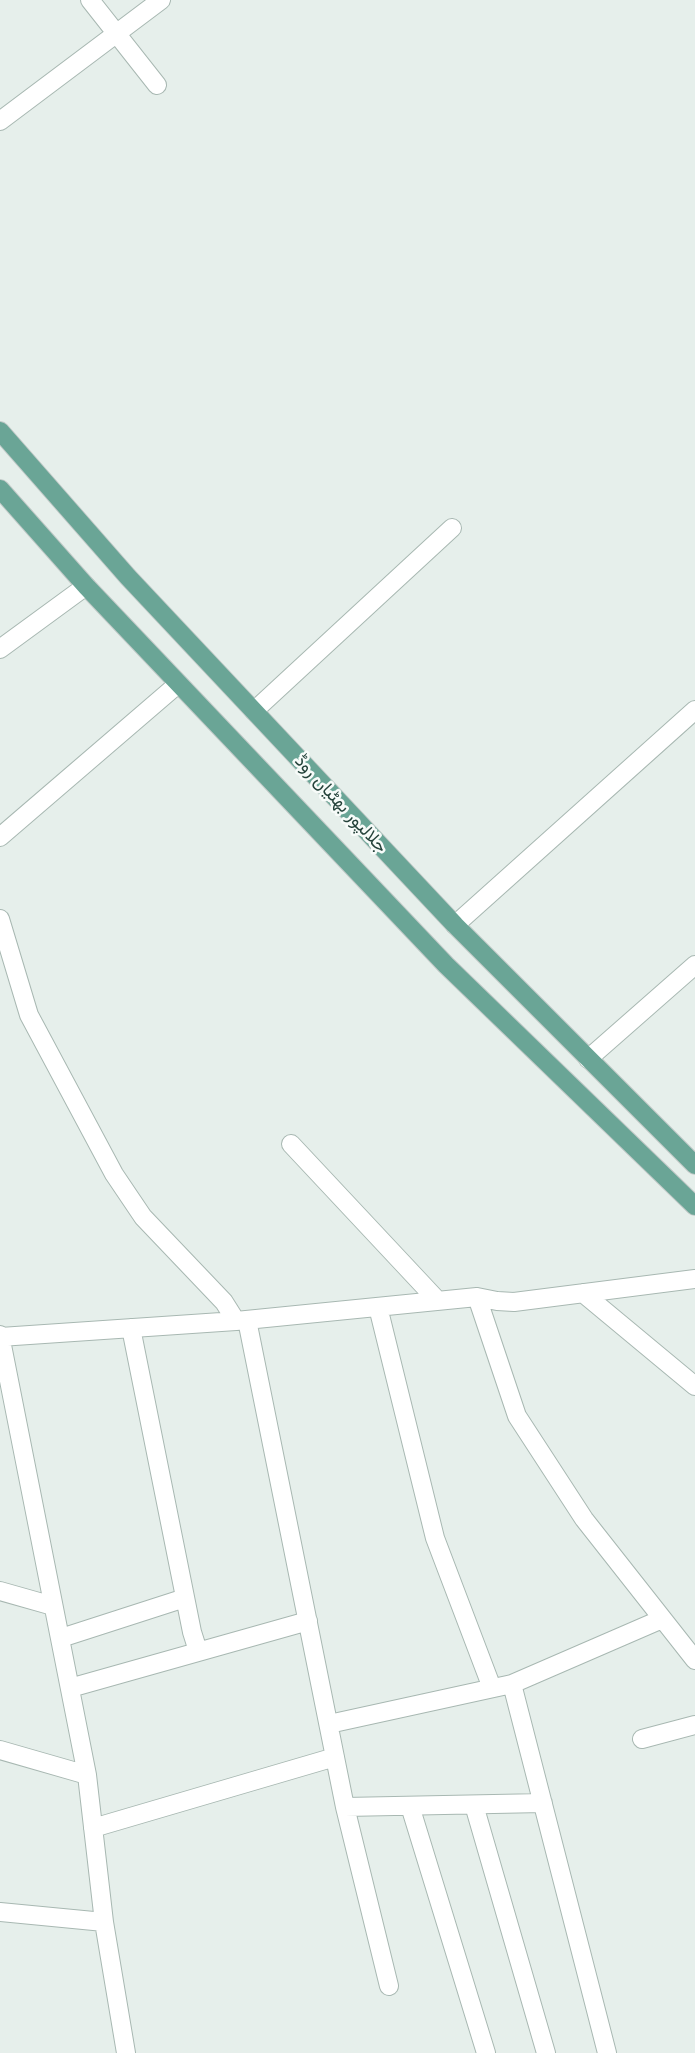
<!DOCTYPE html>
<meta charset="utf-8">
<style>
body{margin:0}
canvas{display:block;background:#e6efeb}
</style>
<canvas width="695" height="2053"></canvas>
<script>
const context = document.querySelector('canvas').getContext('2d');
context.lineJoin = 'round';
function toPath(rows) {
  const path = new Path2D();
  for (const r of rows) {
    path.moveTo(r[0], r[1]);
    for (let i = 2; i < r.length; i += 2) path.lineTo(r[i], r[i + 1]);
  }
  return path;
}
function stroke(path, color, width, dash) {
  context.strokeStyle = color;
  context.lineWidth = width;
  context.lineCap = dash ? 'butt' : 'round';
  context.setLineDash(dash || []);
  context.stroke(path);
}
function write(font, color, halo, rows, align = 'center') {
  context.font = font + ' Inter,Vazirmatn,sans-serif';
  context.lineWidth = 5;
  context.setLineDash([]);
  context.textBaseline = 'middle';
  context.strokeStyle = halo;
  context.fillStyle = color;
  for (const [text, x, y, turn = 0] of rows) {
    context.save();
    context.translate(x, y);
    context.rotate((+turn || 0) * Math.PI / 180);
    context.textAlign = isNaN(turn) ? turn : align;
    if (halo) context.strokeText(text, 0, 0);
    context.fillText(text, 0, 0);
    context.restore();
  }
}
const street = toPath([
 [90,0,157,85],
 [0,121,161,0],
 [0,649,86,586],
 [254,711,452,528],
 [0,837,178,684],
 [0,919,29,1015,114,1174,143,1217,224,1302,236,1321],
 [455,925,695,710],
 [588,1059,695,965],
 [291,1144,438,1301],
 [583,1293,695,1386],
 [477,1297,517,1416,584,1519,695,1660],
 [378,1307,435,1538,492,1688],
 [247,1320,345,1807,389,1986],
 [131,1328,192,1632,198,1651],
 [0,1335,87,1775,104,1922,126,2053],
 [0,1337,236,1321,477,1297,497,1301,514,1302,695,1279],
 [0,1591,53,1606],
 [61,1638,185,1598],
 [512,1684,607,2053],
 [70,1688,308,1621],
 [329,1724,512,1684,662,1619],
 [642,1739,695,1725],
 [0,1750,87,1775],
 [474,1805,546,2053],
 [410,1806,486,2053],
 [345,1807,543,1803],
 [93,1828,335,1757],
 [0,1912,104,1922]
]);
const primary = toPath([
 [0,431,128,577,455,925,695,1165],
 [0,489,86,586,446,965,695,1206]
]);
stroke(street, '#a8b8b2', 20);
stroke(primary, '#c2cac8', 20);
stroke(street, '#fff', 18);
stroke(primary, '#6aa596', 18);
write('18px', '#24423a', '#f7fbf9', [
 ["جلالپور بھٹیاں روڈ",341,804,47]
]);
</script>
